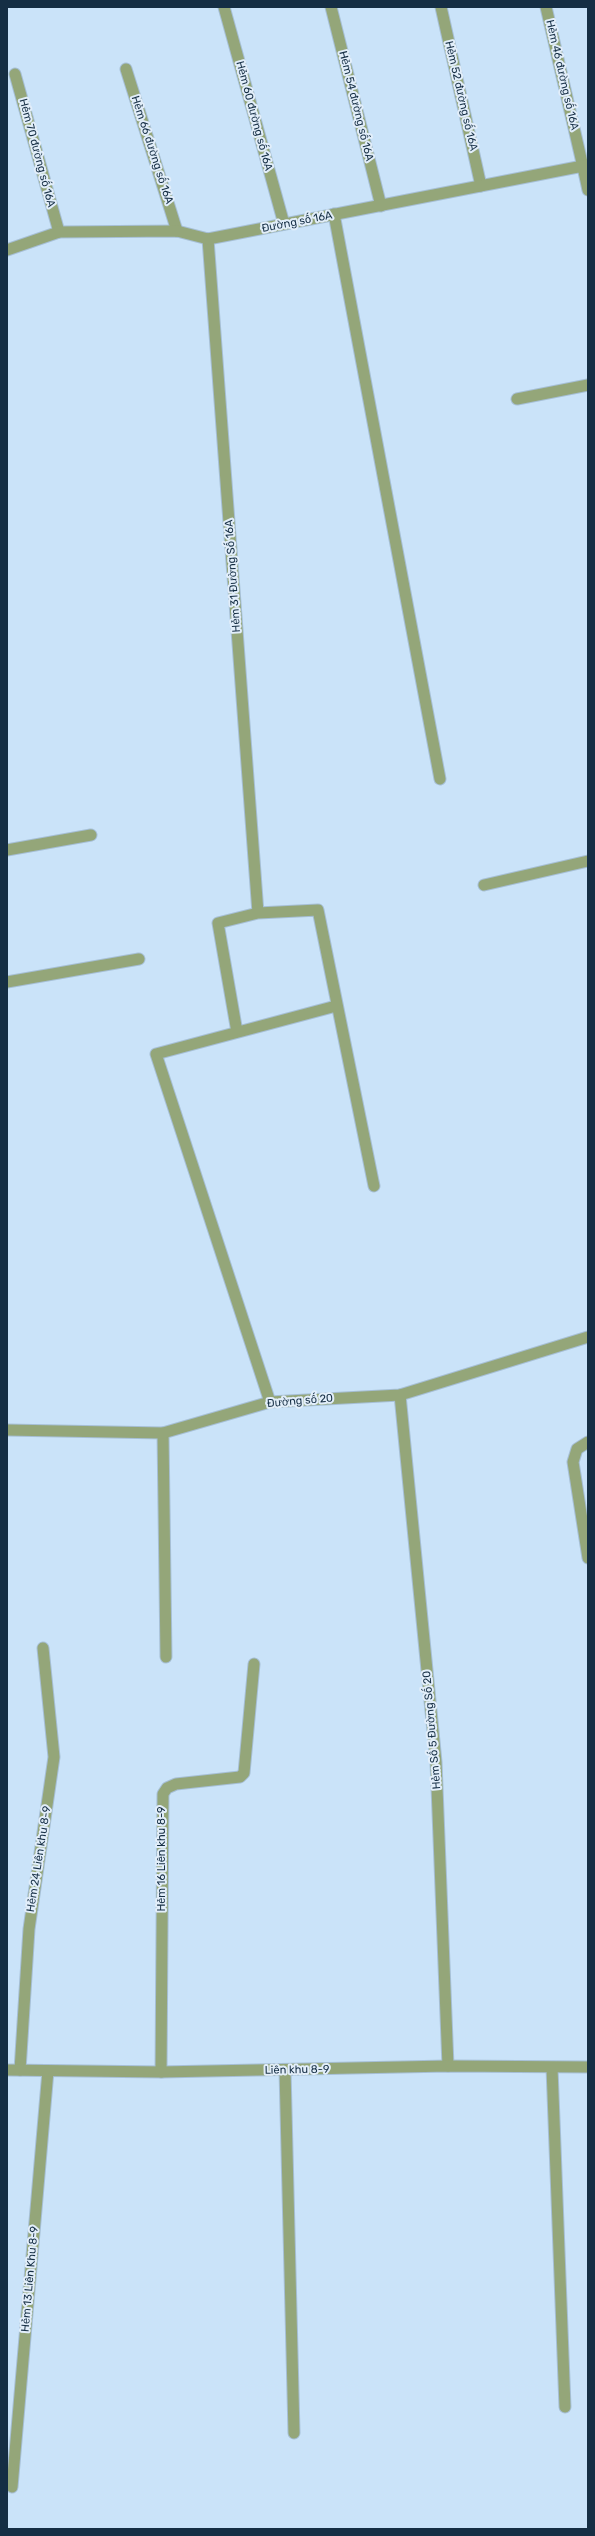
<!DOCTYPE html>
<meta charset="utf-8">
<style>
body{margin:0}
#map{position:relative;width:595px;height:2536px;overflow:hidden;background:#cae3f9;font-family:Rubik,sans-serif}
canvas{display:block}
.frame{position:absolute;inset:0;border:8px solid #152e44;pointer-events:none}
</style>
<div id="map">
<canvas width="595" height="2536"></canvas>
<div class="frame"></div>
</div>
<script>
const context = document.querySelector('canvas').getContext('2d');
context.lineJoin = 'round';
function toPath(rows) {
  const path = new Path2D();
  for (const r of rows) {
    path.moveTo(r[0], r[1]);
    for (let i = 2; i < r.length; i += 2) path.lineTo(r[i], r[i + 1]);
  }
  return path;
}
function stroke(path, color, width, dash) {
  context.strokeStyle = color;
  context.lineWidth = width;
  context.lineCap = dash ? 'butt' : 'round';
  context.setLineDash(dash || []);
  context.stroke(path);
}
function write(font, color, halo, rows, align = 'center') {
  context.font = font + ' Rubik,sans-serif';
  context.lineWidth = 4;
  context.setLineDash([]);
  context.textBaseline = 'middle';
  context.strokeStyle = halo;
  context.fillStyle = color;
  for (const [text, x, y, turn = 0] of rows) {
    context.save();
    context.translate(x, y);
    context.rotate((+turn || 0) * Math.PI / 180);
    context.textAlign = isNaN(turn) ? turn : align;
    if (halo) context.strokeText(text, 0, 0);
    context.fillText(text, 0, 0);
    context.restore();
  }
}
const service = toPath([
 [224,7,284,224],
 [331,7,381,206],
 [441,7,481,186],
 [546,7,583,167],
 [126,69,177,231],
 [15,74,59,232],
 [334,214,440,779],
 [208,239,258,913],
 [517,399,588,385],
 [7,850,91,835],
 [484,885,588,861],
 [7,982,139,959],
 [237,1032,218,923,258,913,318,910,374,1186],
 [400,1395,436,1762,448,2066],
 [270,1402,156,1054,336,1006],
 [163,1433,166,1657],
 [588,1442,577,1449,573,1462,588,1558],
 [552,2068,565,2407],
 [20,2070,29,1929,54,1757,43,1648],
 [285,2070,294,2433],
 [161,2072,163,1794,167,1788,176,1784,240,1777,244,1773,254,1664],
 [12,2487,48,2071]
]);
const minor = toPath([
 [583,167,588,190],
 [7,250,59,232,177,231,208,239,588,165],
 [7,1430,163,1433,270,1402,400,1395,588,1337],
 [7,2070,161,2072,448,2066,588,2067]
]);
stroke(service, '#a6bfd5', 13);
stroke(minor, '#a6bfd5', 13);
stroke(service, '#94a679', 11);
stroke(minor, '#94a679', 11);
write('11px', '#152e44', '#e2eefa', [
 ["Hẻm 46 đường số 16A",562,75,77],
 ["Hẻm 52 đường số 16A",461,96,77],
 ["Hẻm 54 đường số 16A",356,106,76],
 ["Hẻm 60 đường số 16A",254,116,75],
 ["Hẻm 66 đường số 16A",152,150,72],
 ["Hẻm 70 đường số 16A",37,153,75],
 ["Đường số 16A",297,222,-11],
 ["Hẻm 31 Đường Số 16A",233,576,-94],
 ["Đường số 20",300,1401,-5],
 ["Hẻm Số 5 Đường Số 20",432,1730,-95],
 ["Hẻm 24 Liên khu 8-9",39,1859,-81],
 ["Hẻm 16 Liên khu 8-9",162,1859,-90],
 ["Liên khu 8-9",297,2070,-1],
 ["Hẻm 13 Liên Khu 8-9",30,2279,-85]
]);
</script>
